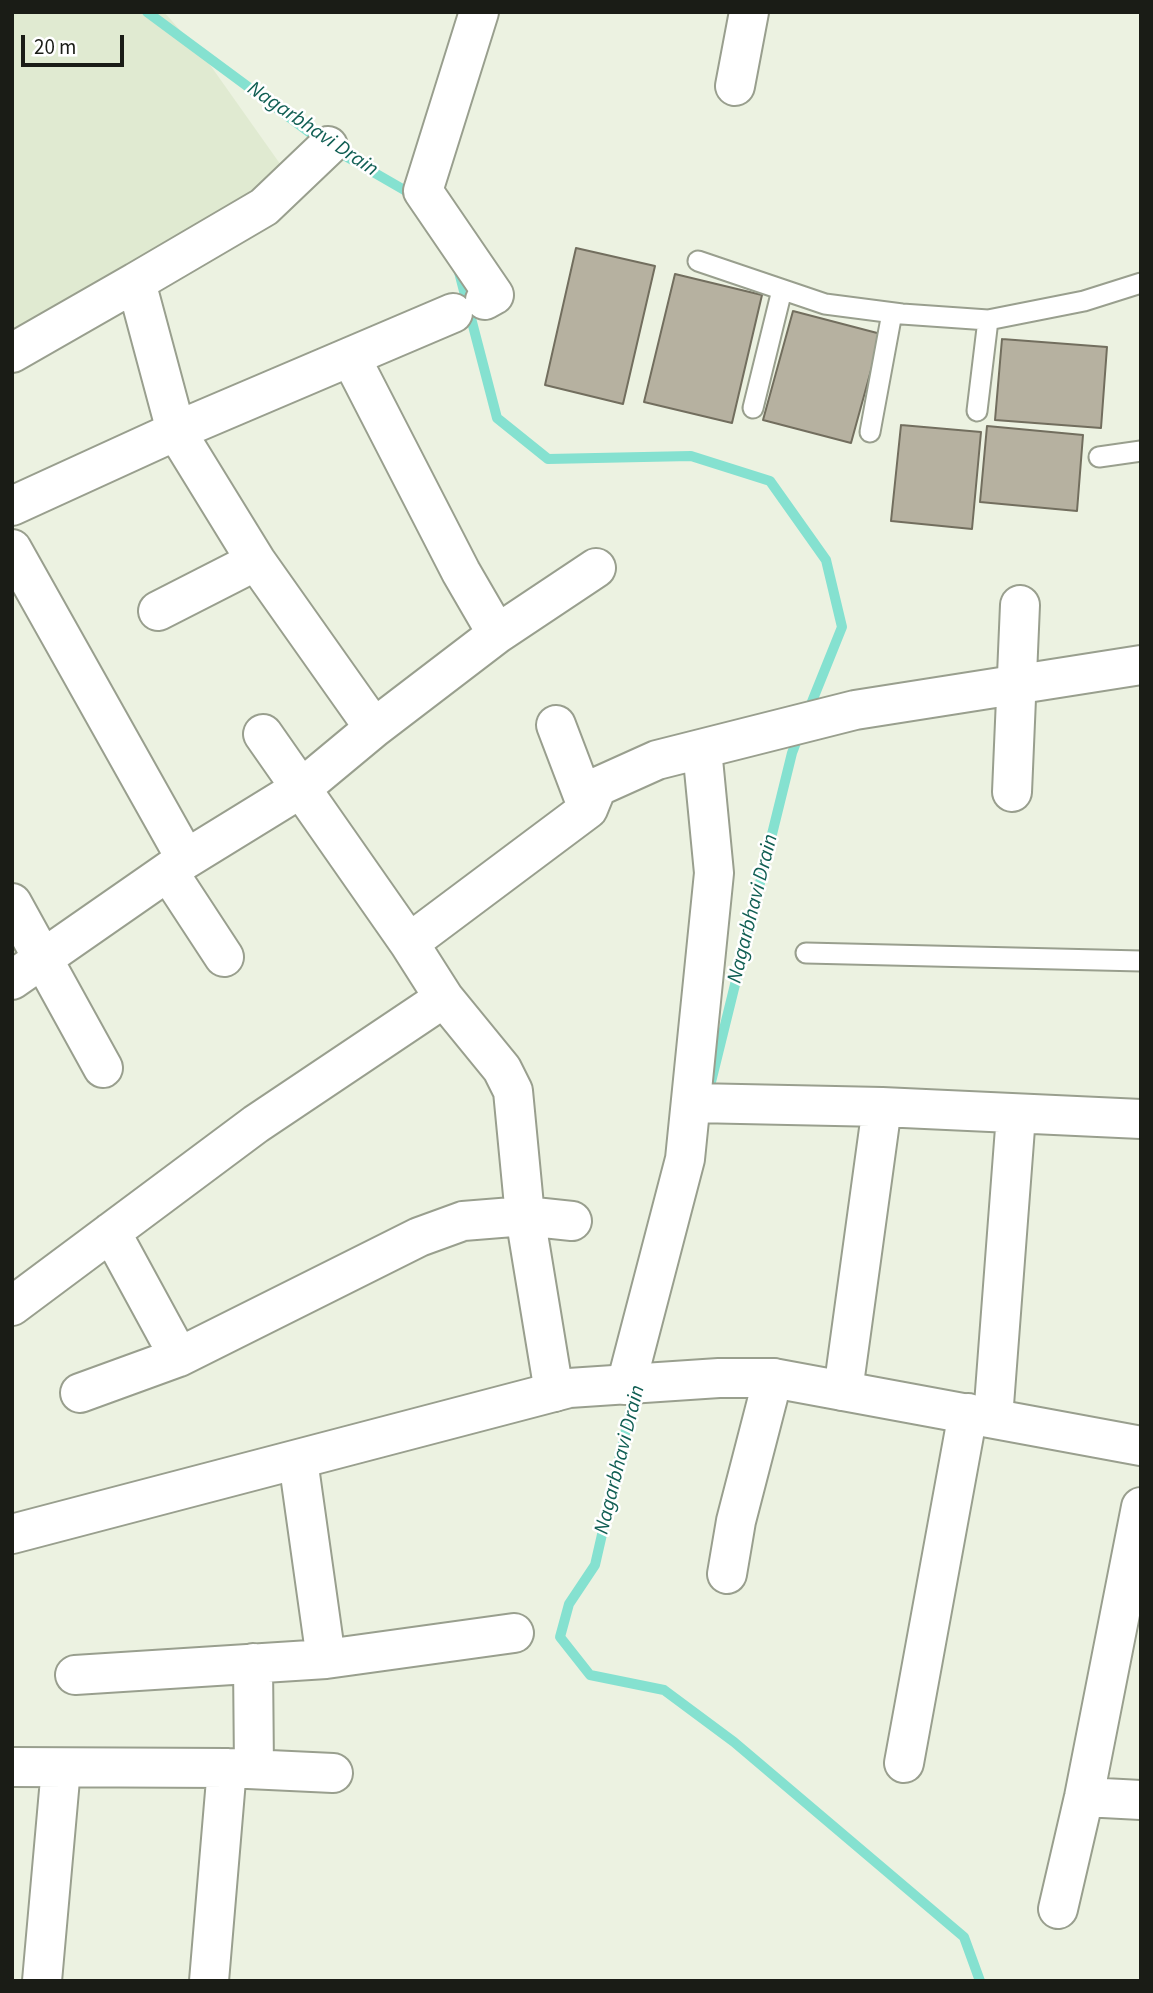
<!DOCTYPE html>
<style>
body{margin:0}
#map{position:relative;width:1153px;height:1993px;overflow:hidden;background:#ecf2e1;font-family:"Source Sans 3",sans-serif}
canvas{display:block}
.frame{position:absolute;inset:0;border:14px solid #1a1c16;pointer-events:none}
.scale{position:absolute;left:21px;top:35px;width:103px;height:32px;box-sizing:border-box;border:4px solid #1a1c16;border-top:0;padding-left:9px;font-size:21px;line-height:24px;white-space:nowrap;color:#1a1c16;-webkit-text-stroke:5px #fff;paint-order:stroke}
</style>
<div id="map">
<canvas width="1153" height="1993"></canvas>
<div class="frame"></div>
<div class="scale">20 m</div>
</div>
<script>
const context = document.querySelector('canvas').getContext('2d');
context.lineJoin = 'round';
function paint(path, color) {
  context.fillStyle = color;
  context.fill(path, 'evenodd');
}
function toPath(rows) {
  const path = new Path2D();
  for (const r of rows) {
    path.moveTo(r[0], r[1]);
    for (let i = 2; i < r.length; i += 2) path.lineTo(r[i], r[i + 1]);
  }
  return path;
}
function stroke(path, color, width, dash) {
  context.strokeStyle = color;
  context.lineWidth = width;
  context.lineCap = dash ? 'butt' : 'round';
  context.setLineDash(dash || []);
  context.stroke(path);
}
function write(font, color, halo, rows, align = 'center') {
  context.font = font + ' "Source Sans 3",sans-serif';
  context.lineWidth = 5;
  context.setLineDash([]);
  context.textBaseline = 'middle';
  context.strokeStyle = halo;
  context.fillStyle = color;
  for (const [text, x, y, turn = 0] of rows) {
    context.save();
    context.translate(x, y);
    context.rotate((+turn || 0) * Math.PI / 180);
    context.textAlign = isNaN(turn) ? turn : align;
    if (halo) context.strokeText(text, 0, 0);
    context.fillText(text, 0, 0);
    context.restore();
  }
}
paint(toPath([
 [12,12,164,12,208,62,295,185,12,334]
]), '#e0ead1');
stroke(toPath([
 [147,12,328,146,406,191,412,200],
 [459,272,497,418,548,459,691,456,770,481,826,560,842,627,807,714],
 [710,1086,792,753,800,732],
 [635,1390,595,1565,569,1604,560,1637,590,1675,664,1690,734,1742,964,1937,980,1981]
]), '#85e1d0', 10);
const building = toPath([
 [576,248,655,266,623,404,545,385,576,248],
 [675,274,762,295,732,423,644,402,675,274],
 [793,311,881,334,851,443,763,420,793,311],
 [1002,339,1107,347,1101,428,995,420,1002,339],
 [901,425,981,432,972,529,891,521,901,425],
 [987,426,1083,435,1077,511,980,502,987,426]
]);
paint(building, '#b6b1a0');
stroke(building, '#726e5e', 2);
const lane = toPath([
 [698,261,825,304,902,314,988,320,1084,301,1141,283],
 [753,408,782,290],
 [977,411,988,320],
 [870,432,892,313],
 [1099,457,1141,451],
 [806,953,1141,961]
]);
const street = toPath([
 [479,12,423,191,494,295,485,300],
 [735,86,749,12],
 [12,353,136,282],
 [351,358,461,572,497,634,374,728],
 [12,506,176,431,453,313],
 [12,549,186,859],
 [158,611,256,561],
 [497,634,596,568],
 [556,725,588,809],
 [263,734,409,943],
 [1012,792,1020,605],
 [169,873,224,957],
 [12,903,103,1068],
 [12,980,186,859,303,787,374,728,256,561,176,431,136,282,264,207,328,146],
 [444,998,502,1069,513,1091,525,1216,554,1392],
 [694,1103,882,1107,1141,1119],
 [111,1232,179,1357],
 [12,1306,256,1124,444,998,409,943,588,809,597,787,657,760,855,710,1141,665],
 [626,1385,685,1159,714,873,702,749],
 [843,1391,882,1107],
 [80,1393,179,1357,419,1237,463,1221,525,1216,572,1221],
 [993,1418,1016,1115],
 [298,1460,326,1659],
 [727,1574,736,1521,773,1378],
 [253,1663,254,1769],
 [75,1675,326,1659,514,1633],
 [904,1763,968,1413],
 [12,1767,227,1768,333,1773],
 [1084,1797,1141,1800],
 [1058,1909,1084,1797,1141,1507],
 [42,1981,61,1768],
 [209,1981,227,1768]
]);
const secondary = toPath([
 [12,1534,569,1388,719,1378,773,1378,1141,1446]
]);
stroke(lane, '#999f8e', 23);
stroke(street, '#999f8e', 42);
stroke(secondary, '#999f8e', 42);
stroke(lane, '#fff', 19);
stroke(street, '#fff', 38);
stroke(secondary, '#fff', 38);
write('italic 21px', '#115f54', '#fff', [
 ["Nagarbhavi Drain",312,130,34],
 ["Nagarbhavi Drain",754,909,-76],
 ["Nagarbhavi Drain",621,1460,-76]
]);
</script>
